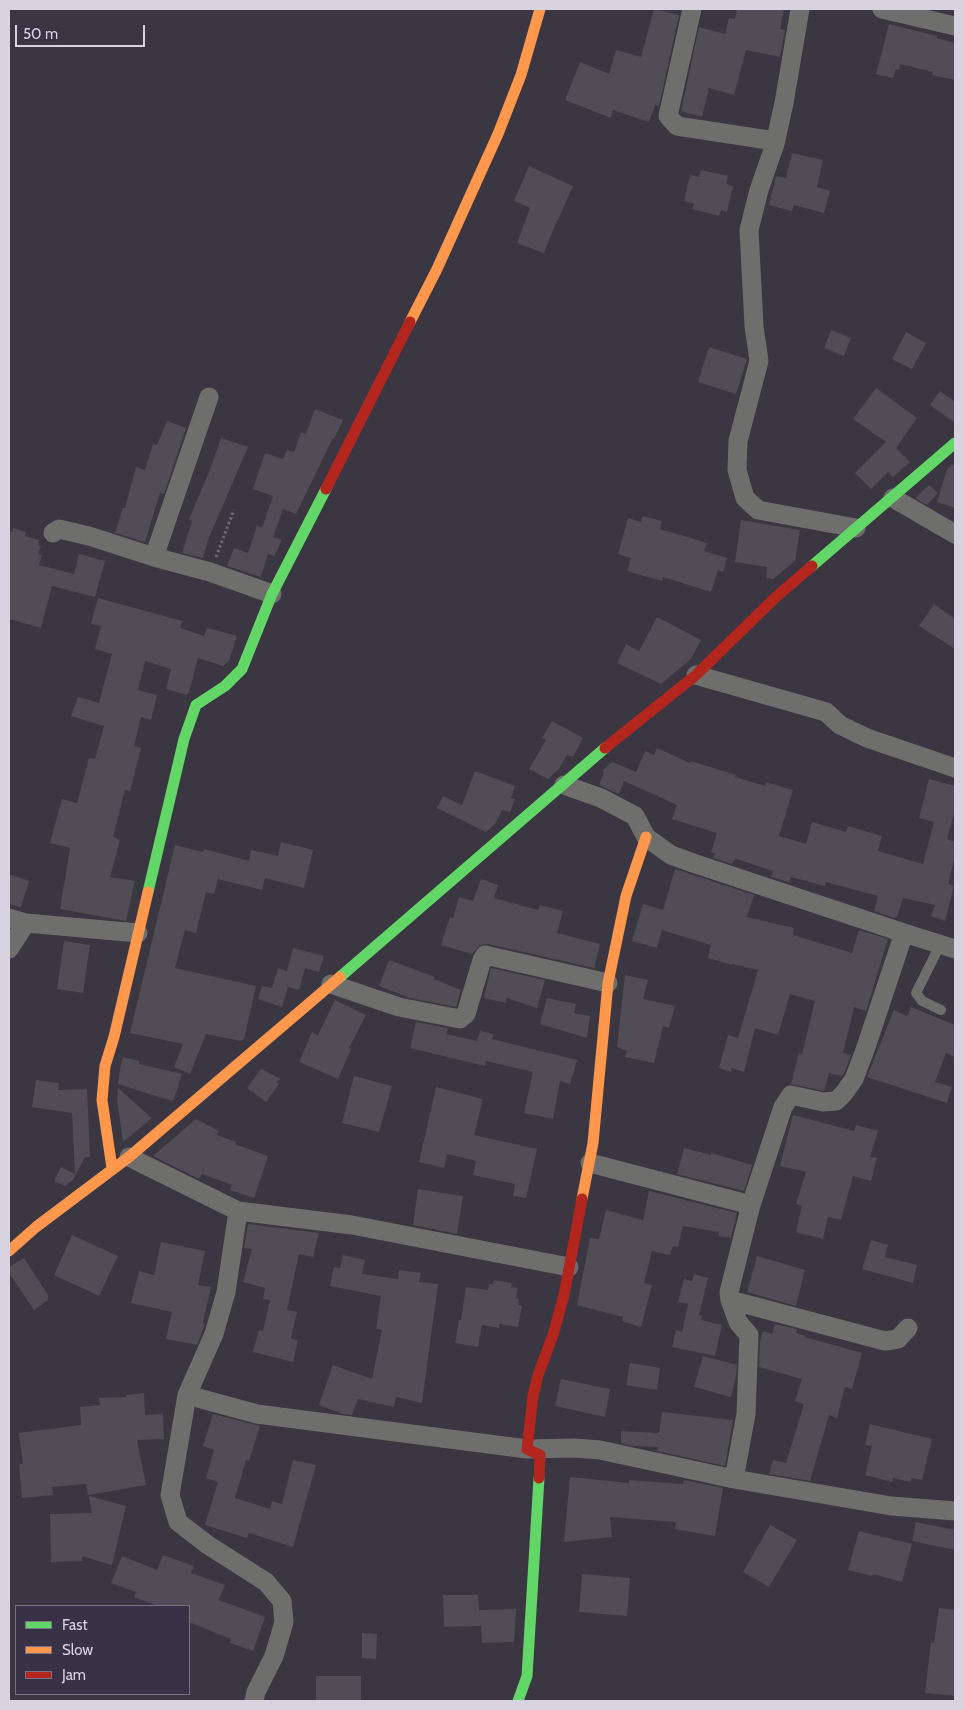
<!DOCTYPE html>
<style>
body{margin:0}
#map{position:relative;width:964px;height:1710px;overflow:hidden;background:#3a3642;font-family:Cabin,sans-serif}
canvas{display:block}
.frame{position:absolute;inset:0;border:10px solid #d7d3e0;pointer-events:none}
.legend{position:absolute;left:15px;top:1605px;width:175px;height:90px;box-sizing:border-box;background:#393246;border:1px solid #787284;margin:0;padding:6px 9px;list-style:none;font-size:15px;color:#d7d3e0}
.legend li{display:flex;align-items:center;gap:10px;height:25px}
.legend b{width:25px;border:1px solid #787284}
.scale{position:absolute;left:15px;top:25px;width:130px;height:22px;box-sizing:border-box;border:2px solid #d7d3e0;border-top:0;padding-left:6px;font-size:15px;line-height:18px;white-space:nowrap;color:#d7d3e0;-webkit-text-stroke:4px #393246;paint-order:stroke}
</style>
<div id="map">
<canvas width="964" height="1710"></canvas>
<div class="frame"></div>
<ul class="legend">
<li><b style="height:6px;background:#63d668"></b>Fast</li>
<li><b style="height:6px;background:#ff974d"></b>Slow</li>
<li><b style="height:6px;background:#b3261e"></b>Jam</li>
</ul>
<div class="scale">50 m</div>
</div>
<script>
const context = document.querySelector('canvas').getContext('2d');
context.lineJoin = 'round';
function paint(path, color) {
  context.fillStyle = color;
  context.fill(path, 'evenodd');
}
function toPath(rows) {
  const path = new Path2D();
  for (const r of rows) {
    path.moveTo(r[0], r[1]);
    for (let i = 2; i < r.length; i += 2) path.lineTo(r[i], r[i + 1]);
  }
  return path;
}
function stroke(path, color, width, dash) {
  context.strokeStyle = color;
  context.lineWidth = width;
  context.lineCap = dash ? 'butt' : 'round';
  context.setLineDash(dash || []);
  context.stroke(path);
}
paint(toPath([
 [654,9,679,15,659,106,655,105,649,122,613,110,611,118,565,100,580,62,609,74,616,50,641,57],
 [737,9,784,9,780,29,785,30,780,57,746,50,734,95,709,88,702,117,681,111,699,27,725,34,729,18,735,19],
 [889,24,937,36,937,38,955,43,955,80,932,75,933,72,900,64,899,70,896,69,893,78,876,74],
 [792,153,823,160,817,187,830,191,824,213,794,205,792,211,769,205,776,176,786,178],
 [529,166,573,186,558,220,557,220,544,253,517,243,530,208,514,201],
 [701,170,728,176,726,184,733,186,727,212,721,210,719,216,692,209,694,204,684,201,690,175,699,177],
 [831,330,851,338,844,356,824,348],
 [906,332,926,343,912,369,892,359],
 [709,347,747,359,736,394,698,382],
 [876,388,917,418,896,448,910,462,893,477,888,472,871,489,855,473,886,442,853,419],
 [940,391,955,402,955,423,930,405],
 [315,409,343,420,334,439,333,438,296,514,283,509,273,537,282,540,274,556,268,554,261,577,227,566,234,548,248,553,257,526,262,528,273,496,253,489,265,453,283,459,287,450,294,452,301,432,306,434],
 [167,421,186,428,164,494,160,493,145,542,115,533,123,508,125,508,136,467,145,470,153,444,157,445],
 [221,438,248,447,208,540,203,558,182,553,192,521,189,519,209,472],
 [955,463,955,508,937,502,947,469],
 [929,485,938,493,927,505,915,498],
 [643,516,662,521,660,529,707,543,704,551,727,558,723,572,718,570,711,592,663,577,662,581,627,571,631,558,618,554,628,518,641,522],
 [741,520,800,530,795,561,773,579,766,578,767,567,735,562],
 [13,528,26,532,25,536,39,540,38,545,41,546,38,554,42,555,39,565,74,574,79,554,105,561,95,597,52,586,41,628,9,619,9,531,12,532],
 [98,598,182,621,180,628,204,636,207,628,237,636,229,661,223,666,198,658,189,692,186,695,166,689,171,669,145,661,138,690,157,695,151,720,141,717,134,746,141,748,130,791,125,790,113,837,120,840,110,877,135,881,126,921,60,909,70,848,50,843,62,799,77,803,89,758,95,759,104,726,71,716,78,697,99,703,112,654,95,649,101,626,91,624],
 [934,604,955,619,955,649,919,626],
 [657,617,701,640,691,659,661,684,617,663,626,644,639,651],
 [552,721,583,738,573,757,567,755,559,769,548,779,529,769,546,740,542,738],
 [657,748,690,763,691,761,736,775,735,777,765,786,766,782,793,790,779,836,806,844,812,822,846,832,848,826,882,836,878,851,923,864,934,822,919,818,929,779,955,786,955,810,947,839,955,842,955,856,948,884,954,886,945,921,931,916,935,905,903,898,897,917,894,918,874,911,878,896,826,882,825,886,791,877,789,882,771,877,773,871,737,859,734,860,732,864,713,858,715,854,711,852,717,833,672,819,677,805,624,781,619,794,599,785,604,772,602,771,612,762,636,772,645,751,654,755],
 [475,771,515,786,511,798,515,799,510,812,502,810,495,824,486,832,437,808,443,796,462,805],
 [281,842,313,850,304,888,265,878,262,890,218,879,214,894,206,892,196,933,185,930,175,968,256,986,244,1039,241,1041,206,1034,190,1074,174,1067,183,1044,130,1033,175,845,203,852,204,849,249,861,251,850,278,856],
 [675,869,754,895,747,917,794,928,793,935,852,953,859,930,888,939,866,1011,854,1007,843,1053,851,1055,844,1074,842,1076,829,1073,824,1091,791,1084,799,1053,802,1054,815,1001,790,994,778,1035,755,1028,744,1072,732,1068,731,1072,719,1068,728,1035,738,1038,758,970,732,964,732,965,708,958,711,945,662,930,657,948,632,941,643,904,663,910],
 [9,874,29,881,21,907,9,904],
 [481,879,498,885,494,898,538,910,540,905,563,911,557,933,600,944,594,968,488,944,480,945,472,954,441,945,450,917,453,918,459,897,473,901],
 [64,941,90,945,83,993,57,989],
 [293,948,324,956,319,972,305,968,299,990,288,987,282,1007,258,999,262,986,272,988,278,968,287,971],
 [389,960,435,977,434,979,461,990,456,1007,410,998,379,986],
 [491,968,545,980,537,1008,507,998,506,1003,484,998],
 [625,975,648,980,643,999,675,1006,669,1028,663,1026,654,1063,625,1057,627,1051,617,1047],
 [547,998,576,1004,574,1013,590,1016,587,1038,540,1024],
 [335,1000,366,1015,349,1048,351,1049,338,1079,299,1062,312,1032,318,1035],
 [911,1007,955,1025,955,1057,946,1053,935,1082,952,1087,947,1103,867,1077,894,1010,907,1016],
 [416,1022,448,1028,446,1034,477,1041,480,1031,493,1034,492,1039,577,1060,570,1084,560,1081,553,1119,524,1113,533,1072,486,1061,485,1066,410,1048],
 [123,1057,139,1061,139,1064,182,1074,174,1099,172,1101,118,1084,120,1069],
 [261,1069,281,1079,276,1082,279,1084,266,1102,247,1088],
 [354,1076,392,1086,379,1132,342,1123],
 [36,1080,59,1083,58,1090,87,1089,90,1157,85,1157,73,1180,65,1186,54,1181,61,1167,75,1174,72,1113,32,1107],
 [436,1087,483,1099,474,1135,537,1149,526,1198,513,1196,515,1184,473,1175,476,1161,447,1154,444,1168,419,1162],
 [118,1088,152,1118,123,1142,117,1100],
 [793,1115,854,1131,856,1125,878,1131,870,1157,877,1158,871,1181,853,1176,841,1220,828,1217,823,1239,796,1232,802,1206,796,1204,806,1172,780,1166],
 [196,1119,219,1131,217,1135,236,1142,235,1144,268,1156,254,1198,230,1190,232,1185,202,1174,199,1179,153,1156],
 [684,1148,711,1155,711,1153,752,1165,744,1191,677,1174],
 [418,1189,463,1196,457,1234,413,1225],
 [649,1191,737,1213,731,1238,718,1236,719,1232,683,1226,678,1247,673,1246,670,1255,652,1251,644,1283,652,1285,641,1327,622,1321,623,1317,577,1305,590,1238,599,1239,606,1210,643,1220],
 [248,1224,319,1233,313,1257,299,1254,287,1310,297,1312,291,1339,298,1340,293,1362,253,1352,259,1330,263,1331,270,1300,263,1299,265,1288,243,1282,252,1249,244,1248],
 [72,1235,118,1256,99,1296,54,1275],
 [871,1240,888,1245,885,1257,917,1265,913,1283,862,1269],
 [161,1242,205,1251,198,1285,211,1287,203,1323,205,1324,197,1345,166,1339,172,1312,131,1303,139,1271,154,1275],
 [343,1255,365,1260,362,1274,398,1279,399,1270,421,1273,419,1282,438,1284,422,1403,396,1397,394,1407,358,1399,352,1415,343,1414,319,1405,333,1365,372,1379,382,1330,376,1329,381,1296,330,1286,334,1267,340,1268],
 [757,1256,805,1270,796,1306,747,1292],
 [24,1258,48,1295,48,1300,34,1310,9,1273,9,1267],
 [694,1274,708,1278,699,1315,702,1316,701,1320,722,1325,715,1356,672,1347,676,1330,682,1332,688,1304,678,1302,684,1279,692,1281],
 [494,1280,512,1283,511,1287,518,1288,516,1298,519,1299,518,1305,522,1306,518,1327,499,1324,499,1328,482,1325,478,1347,455,1343,459,1320,461,1320,466,1287,488,1290,489,1284,493,1284],
 [775,1324,797,1329,796,1333,806,1336,805,1337,862,1353,852,1389,845,1387,837,1418,829,1415,810,1481,769,1474,773,1460,786,1463,804,1404,795,1401,802,1379,759,1367,760,1342,763,1331,772,1334],
 [703,1356,737,1365,736,1377,731,1397,694,1387],
 [630,1363,660,1368,657,1390,626,1385],
 [561,1379,610,1389,605,1417,555,1406],
 [144,1393,145,1415,163,1414,164,1439,137,1440,146,1485,88,1495,86,1484,52,1487,53,1495,22,1498,19,1464,23,1464,19,1433,81,1425,80,1407,100,1405,99,1398,126,1397,126,1395],
 [662,1412,733,1420,725,1466,657,1451,658,1447,633,1446,621,1443,621,1431,659,1433],
 [213,1414,260,1426,249,1461,246,1460,235,1498,270,1509,272,1501,282,1504,293,1460,316,1465,293,1547,249,1533,247,1538,205,1525,218,1482,206,1478,214,1450,203,1446],
 [870,1424,932,1439,922,1480,912,1478,910,1482,893,1478,892,1482,865,1475,872,1446,865,1445],
 [570,1477,629,1483,629,1480,683,1484,684,1480,723,1488,715,1536,675,1529,676,1522,610,1517,612,1537,564,1542],
 [89,1496,126,1506,112,1565,82,1556,82,1561,51,1562,50,1514,92,1513],
 [916,1522,955,1530,955,1550,912,1541],
 [770,1525,797,1540,769,1587,743,1572],
 [859,1531,912,1544,902,1582,873,1574,872,1576,848,1570],
 [163,1555,194,1566,191,1573,225,1585,219,1600,265,1617,253,1651,230,1643,231,1639,189,1622,189,1606,158,1606,134,1597,136,1592,111,1583,122,1556,157,1570],
 [582,1574,630,1578,627,1616,579,1612],
 [443,1595,478,1595,479,1610,516,1609,514,1642,482,1643,481,1626,444,1627],
 [939,1608,955,1610,955,1696,925,1693,931,1642,934,1643],
 [362,1633,377,1634,376,1659,362,1658],
 [316,1676,361,1676,361,1701,316,1701]
]), '#504d56');
stroke(toPath([
 [216,557,234,510]
]), '#6b6b6d', 3, [2.5, 2.5]);
stroke(toPath([
 [940,945,916,993,922,1001,941,1010]
]), '#6e6f6d', 10);
stroke(toPath([
 [692,9,668,116,677,126,775,141],
 [800,9,784,103,775,144,759,190,749,230,754,326,759,361,738,441,737,470,745,498,758,510,856,528],
 [882,9,955,26],
 [893,498,955,534],
 [53,533,59,529,89,536,154,557,210,572,272,594],
 [154,557,209,397],
 [696,675,826,712,840,725,867,738,955,768],
 [564,785,601,798,635,816,646,837,671,855,693,863,904,933,955,949],
 [9,918,26,923,138,933],
 [9,949,26,923],
 [331,984,399,1007,460,1019,466,1014,482,960,485,955,608,983],
 [129,1157,238,1211,352,1225,569,1267],
 [590,1163,751,1205],
 [238,1211,226,1292,214,1334,187,1395,170,1495,178,1522,208,1545,266,1582,282,1601,284,1622,274,1656,256,1692,254,1701],
 [730,1300,885,1341,898,1339,908,1328],
 [187,1395,257,1414,527,1449,575,1448,600,1450,734,1479,868,1502,891,1506,955,1511],
 [734,1479,746,1414,749,1335,738,1322,730,1300,729,1292,751,1205,783,1107,791,1095,823,1102,836,1101,844,1093,854,1079,865,1050,904,933]
]), '#6e6f6d', 19);
stroke(toPath([
 [812,566,955,443],
 [148,892,184,739,196,705,225,686,242,669,272,594,326,489],
 [340,977,605,748],
 [518,1701,527,1676,539,1478]
]), '#63d668', 11);
stroke(toPath([
 [410,322,437,269,498,134,521,75,540,9],
 [112,1168,102,1100,105,1066,114,1037,148,892],
 [582,1199,593,1143,608,983,626,896,646,837],
 [9,1251,36,1227,129,1157,340,977]
]), '#ff974d', 11);
stroke(toPath([
 [326,489,410,322],
 [605,748,696,675,777,596,812,566],
 [539,1478,540,1455,527,1449,533,1396,538,1375,553,1335,564,1295,582,1199]
]), '#b3261e', 11);
</script>
